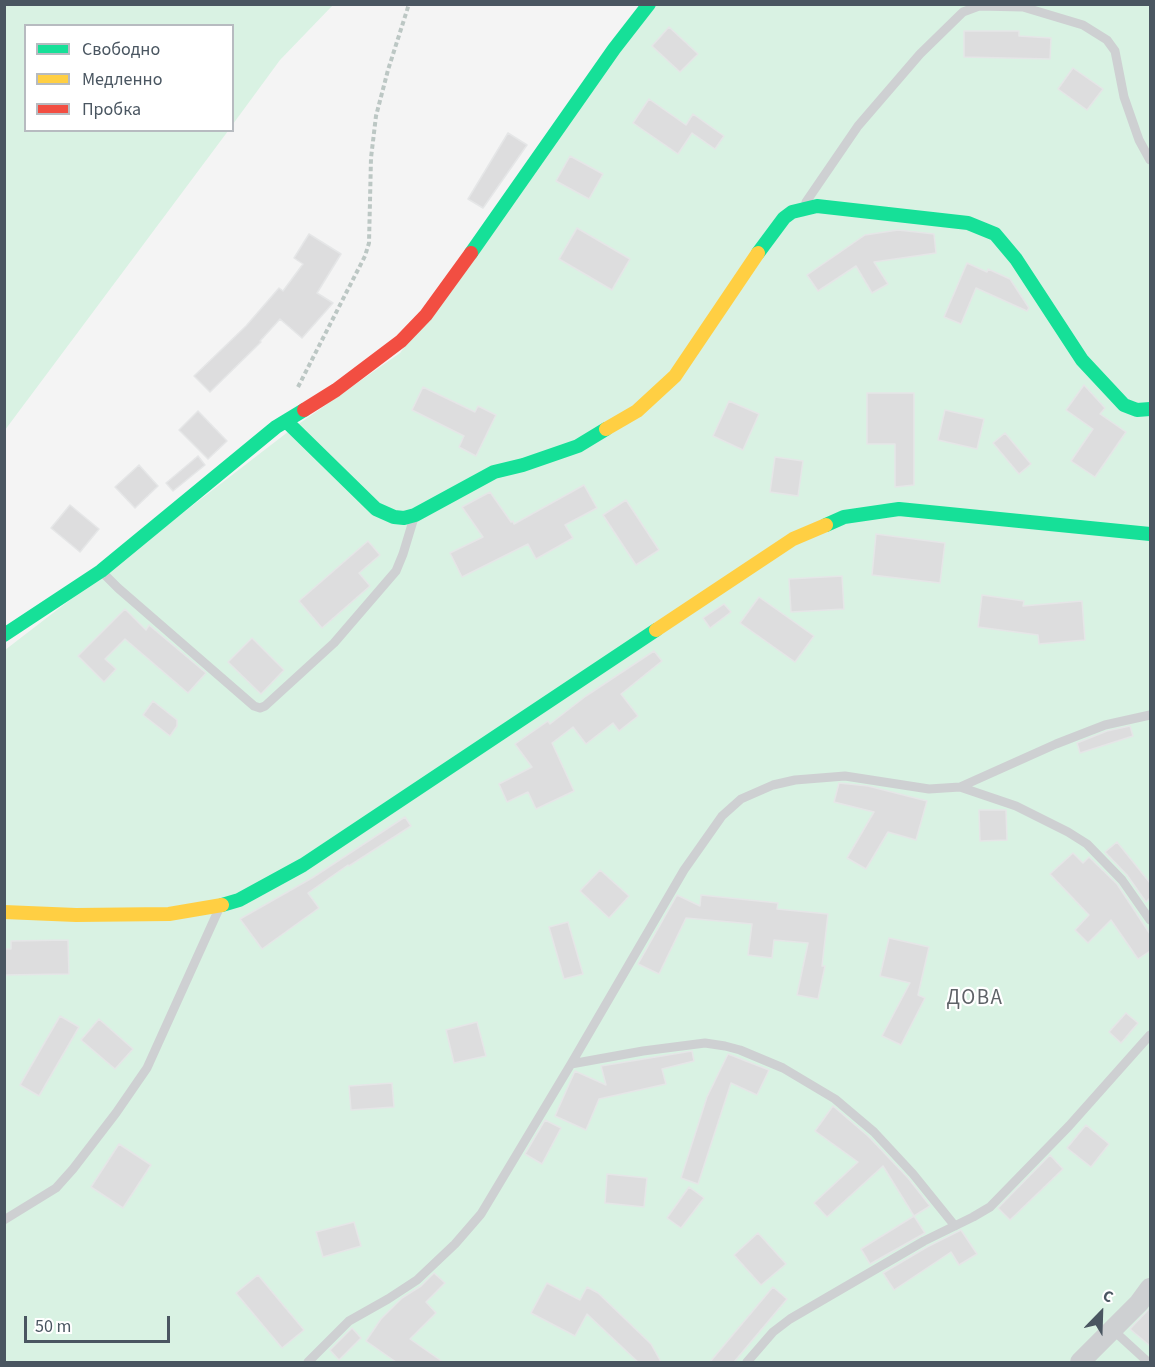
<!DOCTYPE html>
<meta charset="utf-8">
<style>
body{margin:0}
#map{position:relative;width:1155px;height:1367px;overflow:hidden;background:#f4f4f4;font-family:"Source Sans 3",sans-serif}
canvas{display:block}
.frame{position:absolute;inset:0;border:6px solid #4a5661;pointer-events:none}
.legend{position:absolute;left:24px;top:24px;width:210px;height:108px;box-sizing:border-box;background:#fff;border:2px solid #b7bbc0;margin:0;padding:8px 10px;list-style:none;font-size:18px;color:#4a5661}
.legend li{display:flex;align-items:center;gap:12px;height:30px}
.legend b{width:30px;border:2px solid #b7bbc0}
.north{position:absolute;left:1071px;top:1283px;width:60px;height:60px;-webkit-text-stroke:4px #fff;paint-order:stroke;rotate:23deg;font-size:16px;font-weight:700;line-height:24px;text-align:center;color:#4a5661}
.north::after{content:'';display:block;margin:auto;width:21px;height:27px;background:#4a5661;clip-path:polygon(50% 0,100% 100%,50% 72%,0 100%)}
.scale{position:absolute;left:24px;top:1316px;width:146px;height:27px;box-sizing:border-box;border:3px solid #4a5661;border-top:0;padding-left:8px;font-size:18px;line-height:21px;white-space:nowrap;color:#4a5661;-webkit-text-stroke:4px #fff;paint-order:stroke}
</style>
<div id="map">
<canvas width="1155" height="1367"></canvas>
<div class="frame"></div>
<ul class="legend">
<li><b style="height:8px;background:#16e098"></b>Свободно</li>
<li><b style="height:8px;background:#ffcf43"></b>Медленно</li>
<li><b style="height:8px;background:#f24e42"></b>Пробка</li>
</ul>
<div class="north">С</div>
<div class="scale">50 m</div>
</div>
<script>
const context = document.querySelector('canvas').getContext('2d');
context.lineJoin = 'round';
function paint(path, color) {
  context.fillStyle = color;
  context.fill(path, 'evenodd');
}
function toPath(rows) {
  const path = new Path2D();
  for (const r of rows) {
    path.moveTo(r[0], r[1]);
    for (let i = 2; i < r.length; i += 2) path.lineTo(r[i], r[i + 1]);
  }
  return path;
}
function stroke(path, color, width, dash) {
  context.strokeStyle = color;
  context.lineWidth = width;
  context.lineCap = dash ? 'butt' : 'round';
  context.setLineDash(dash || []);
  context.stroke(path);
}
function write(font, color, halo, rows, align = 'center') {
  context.font = font + ' "Source Sans 3",sans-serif';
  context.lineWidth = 4.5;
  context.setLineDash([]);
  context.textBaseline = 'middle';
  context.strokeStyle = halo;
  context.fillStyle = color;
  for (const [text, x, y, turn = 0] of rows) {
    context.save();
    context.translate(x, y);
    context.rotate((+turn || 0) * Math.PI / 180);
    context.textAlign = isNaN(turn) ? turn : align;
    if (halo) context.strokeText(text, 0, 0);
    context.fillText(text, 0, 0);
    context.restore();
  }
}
paint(toPath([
 [5,4,333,5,280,60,233,124,232,26,26,26,26,130,228,131,5,430],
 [654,5,1150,5,1150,1362,5,1362,5,650,293,428,400,353]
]), '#d9f2e3');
const building = toPath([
 [669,27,698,54,680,72,652,46,669,27],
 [964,31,1019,31,1019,36,1051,38,1050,59,964,57,964,31],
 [1073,68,1103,89,1087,110,1058,89,1073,68],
 [649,99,686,125,693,114,724,136,715,149,692,133,678,154,633,123,649,99],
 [508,133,527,145,483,208,468,199,508,133],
 [570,156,603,174,589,199,556,181,570,156],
 [577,228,630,259,612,290,559,259,577,228],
 [898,230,934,234,936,253,874,262,888,284,872,293,856,266,818,291,807,275,865,235,898,230],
 [309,234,341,254,317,293,333,303,302,338,280,319,260,341,261,342,210,392,194,376,246,326,279,288,283,291,303,264,294,258,309,234],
 [967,263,987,272,988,269,1010,279,1029,308,1027,311,976,288,961,324,944,317,967,263],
 [1084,385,1105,408,1100,414,1126,432,1095,477,1071,461,1093,429,1066,410,1084,385],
 [423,387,475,412,478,406,496,415,476,456,459,447,464,436,412,410,423,387],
 [867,393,914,393,914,485,895,487,895,444,867,444,867,393],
 [729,401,759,414,743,450,713,436,729,401],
 [945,410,984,419,977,449,938,440,945,410],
 [198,411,227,441,208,459,179,430,198,411],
 [1005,433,1031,464,1019,474,993,443,1005,433],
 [198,456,205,465,173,491,166,483,198,456],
 [775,457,803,461,798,496,770,492,775,457],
 [139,465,158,486,135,508,115,487,139,465],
 [584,485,597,508,565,525,573,538,536,559,528,544,462,577,450,553,483,537,462,507,490,492,511,522,513,521,514,524,584,485],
 [626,500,659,550,636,565,603,515,626,500],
 [70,505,99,529,80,552,51,528,70,505],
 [876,534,945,543,940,583,872,575,876,534],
 [368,541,380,555,359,573,370,586,322,628,299,601,368,541],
 [842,576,844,609,791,612,789,579,842,576],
 [982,595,1024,601,1023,606,1082,601,1085,640,1039,644,1038,635,978,627,982,595],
 [759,597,814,636,795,662,740,623,759,597],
 [724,604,731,612,710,628,703,618,724,604],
 [125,609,146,630,149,625,206,673,188,693,125,639,105,659,116,669,104,682,78,656,125,609],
 [252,638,284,670,261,694,228,662,252,638],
 [654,651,662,661,621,694,638,716,619,731,613,723,586,744,573,727,552,743,574,791,536,809,528,792,507,802,499,784,532,767,515,744,548,721,550,724,586,696,654,651],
 [153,701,177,720,177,726,170,736,143,715,153,701],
 [1130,726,1133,736,1080,753,1077,743,1107,731,1130,726],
 [839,783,868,786,927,801,916,840,888,832,866,869,847,858,874,812,834,802,839,783],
 [979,810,1006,810,1007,840,980,841,979,810],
 [405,817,411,826,349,866,348,865,308,893,319,908,262,949,240,919,312,878,405,817],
 [1117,842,1150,883,1150,898,1146,902,1127,875,1105,852,1117,842],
 [1073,853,1083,863,1089,857,1117,884,1150,934,1150,951,1138,959,1111,920,1088,943,1075,930,1089,915,1050,874,1073,853],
 [600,870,629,896,609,918,580,891,600,870],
 [677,895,700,906,701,895,778,903,777,909,828,914,822,966,825,966,818,999,797,995,808,943,774,940,772,958,748,955,752,924,686,918,659,974,638,964,677,895],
 [568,922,583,974,564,979,549,927,568,922],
 [889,938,929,947,918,995,925,998,901,1045,882,1036,910,983,880,976,889,938],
 [68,940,69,974,4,975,4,949,11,949,11,941,68,940],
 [1126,1013,1138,1023,1121,1043,1109,1032,1126,1013],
 [60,1016,79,1027,39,1096,20,1085,60,1016],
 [99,1019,133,1049,115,1069,81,1040,99,1019],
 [477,1022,486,1056,454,1063,446,1030,477,1022],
 [692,1051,694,1061,662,1069,666,1084,599,1099,586,1130,555,1116,575,1071,606,1085,601,1066,692,1051],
 [728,1054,769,1070,757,1095,731,1083,698,1184,681,1178,707,1097,728,1054],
 [392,1083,394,1107,351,1110,349,1086,392,1083],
 [833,1106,869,1137,908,1178,930,1206,914,1216,883,1166,827,1217,814,1203,858,1162,815,1131,833,1106],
 [545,1120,561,1128,542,1164,525,1154,545,1120],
 [1086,1125,1109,1144,1091,1167,1067,1148,1086,1125],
 [119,1144,151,1165,123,1208,91,1187,119,1144],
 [1050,1155,1063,1169,1010,1220,998,1208,1050,1155],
 [607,1174,647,1178,644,1207,605,1203,607,1174],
 [689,1187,704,1198,681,1228,667,1218,689,1187],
 [914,1216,925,1233,870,1264,861,1249,914,1216],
 [354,1222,361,1246,323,1257,316,1232,354,1222],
 [961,1230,977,1254,959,1265,951,1252,894,1290,883,1273,927,1247,961,1230],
 [758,1233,786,1264,761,1285,734,1255,758,1233],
 [434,1273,445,1283,426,1302,436,1313,410,1339,443,1362,396,1362,366,1341,381,1319,402,1298,421,1286,434,1273],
 [258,1275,304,1330,282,1348,236,1293,258,1275],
 [547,1283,580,1300,587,1287,598,1293,651,1344,661,1362,638,1362,587,1314,575,1336,531,1313,547,1283],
 [773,1287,787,1299,734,1362,710,1362,773,1287],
 [1150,1308,1150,1346,1130,1329,1150,1308],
 [352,1328,361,1338,339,1360,330,1350,352,1328]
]);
paint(building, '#ddddde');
stroke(building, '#e5e6e7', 1.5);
stroke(toPath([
 [298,387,365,256,369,243,371,158,376,116,388,70,409,4]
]), '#bcc7c4', 4, [4.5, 3]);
stroke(toPath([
 [806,202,858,126,920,54,963,12,979,6,1023,7,1083,25,1107,40,1115,51,1124,97,1139,140,1150,160],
 [103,573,118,588,254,706,260,708,265,706,334,643,396,571,403,554,413,521],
 [960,787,1016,806,1068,832,1087,844,1122,880,1150,920],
 [571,1064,643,1051,705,1043,725,1046,740,1050,783,1068,835,1099,874,1132,913,1174,955,1226],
 [4,1220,56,1188,73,1169,116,1113,147,1068,218,911],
 [1113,1330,1148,1362],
 [308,1362,349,1321,388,1299,417,1280,455,1244,481,1214,571,1064,684,870,722,816,741,799,773,785,795,780,845,776,929,789,960,787,1056,744,1105,725,1150,715],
 [747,1362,773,1332,790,1319,924,1241,973,1217,990,1207,1069,1126,1150,1035]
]), '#ced0d2', 9);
stroke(toPath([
 [1080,1362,1139,1303,1150,1288]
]), '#ced0d2', 20);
stroke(toPath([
 [471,253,614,49,649,4],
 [758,253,784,218,792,212,817,206,968,223,995,234,1016,259,1082,360,1124,405,1137,410,1150,409],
 [286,421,376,509,394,517,404,518,415,515,494,472,523,465,578,446,606,429],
 [826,525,844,517,899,509,1150,534],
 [4,635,101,571,276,427,304,410],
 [222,905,239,900,303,865,656,630]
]), '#16e098', 14);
stroke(toPath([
 [606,429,637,411,675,376,758,253],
 [656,630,793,539,826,525],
 [4,912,76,915,169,914,222,905]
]), '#ffcf43', 14);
stroke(toPath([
 [304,410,336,390,401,341,426,315,471,253]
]), '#f24e42', 14);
context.letterSpacing = '1.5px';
write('21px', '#5f6368', '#fff', [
 ["ДОВА",975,999]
]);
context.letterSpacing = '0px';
</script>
